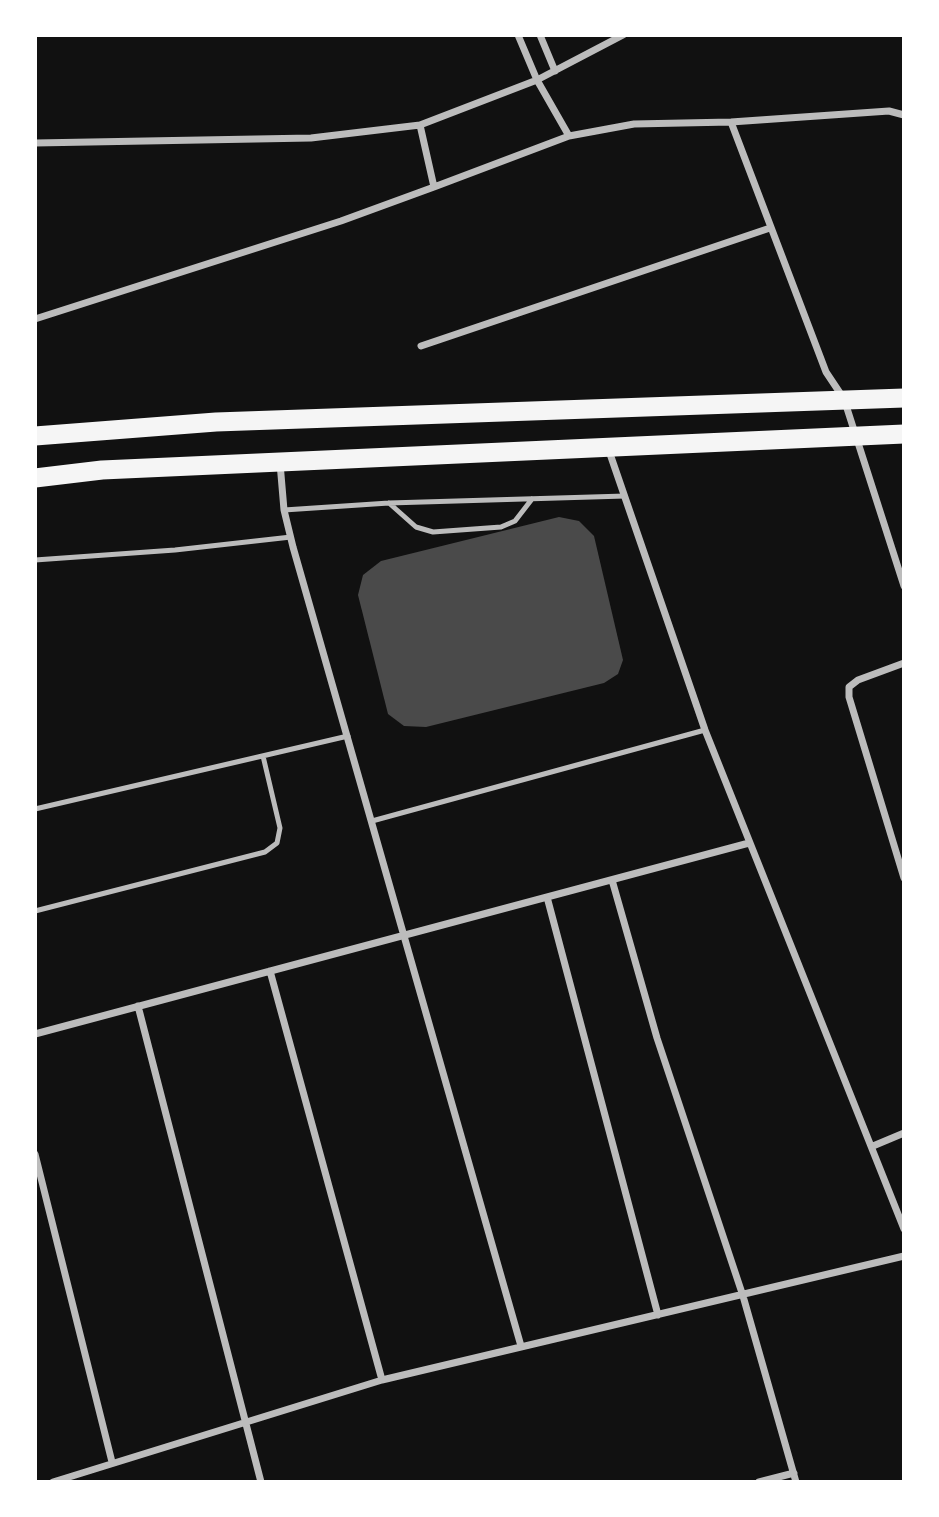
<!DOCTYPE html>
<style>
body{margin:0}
#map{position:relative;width:939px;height:1517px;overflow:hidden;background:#111;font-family:Rubik,sans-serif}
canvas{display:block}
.frame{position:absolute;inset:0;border:37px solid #fff;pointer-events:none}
</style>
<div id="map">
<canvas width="939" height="1517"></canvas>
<div class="frame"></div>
</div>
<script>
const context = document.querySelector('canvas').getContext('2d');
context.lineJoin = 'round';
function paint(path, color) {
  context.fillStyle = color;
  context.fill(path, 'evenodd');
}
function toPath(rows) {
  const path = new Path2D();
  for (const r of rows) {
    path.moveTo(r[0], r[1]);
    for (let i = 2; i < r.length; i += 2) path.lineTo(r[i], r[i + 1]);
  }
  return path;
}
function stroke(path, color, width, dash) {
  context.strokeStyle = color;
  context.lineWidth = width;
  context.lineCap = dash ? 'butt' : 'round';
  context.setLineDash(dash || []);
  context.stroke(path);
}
paint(toPath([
 [559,517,579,521,594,536,623,660,618,674,604,683,426,727,404,726,388,714,358,595,363,575,381,561]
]), '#4a4a4a');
stroke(toPath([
 [389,503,416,527,433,532,501,527,515,521,532,499],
 [284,510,389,503,625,496],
 [35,560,175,550,291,537],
 [35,809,348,736],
 [372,821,705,730],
 [35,911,265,852,277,843,280,828,263,756]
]), '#bcbcbc', 5);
stroke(toPath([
 [518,35,537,80,569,136],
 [540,35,555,71],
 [731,122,826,372,844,399,904,586],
 [35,143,311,138,420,125,537,80,623,35],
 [434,187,569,136,634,124,731,122,889,111,904,115],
 [35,319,341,221,434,187,420,125],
 [421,346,770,228],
 [608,448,705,730,904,1229],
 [280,463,284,510,293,547,521,1346],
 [904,663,858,680,849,687,849,697,904,878],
 [612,880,657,1038,743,1296,796,1482],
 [547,897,658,1315],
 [270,971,382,1380],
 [138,1006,261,1482],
 [35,1034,749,843],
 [873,1146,904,1133],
 [35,1154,112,1462],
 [53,1482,382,1380,904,1256],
 [759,1482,794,1473]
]), '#bcbcbc', 7);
stroke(toPath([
 [35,436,216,422,904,398],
 [35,478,102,470,904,434]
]), '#f5f5f5', 19);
</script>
